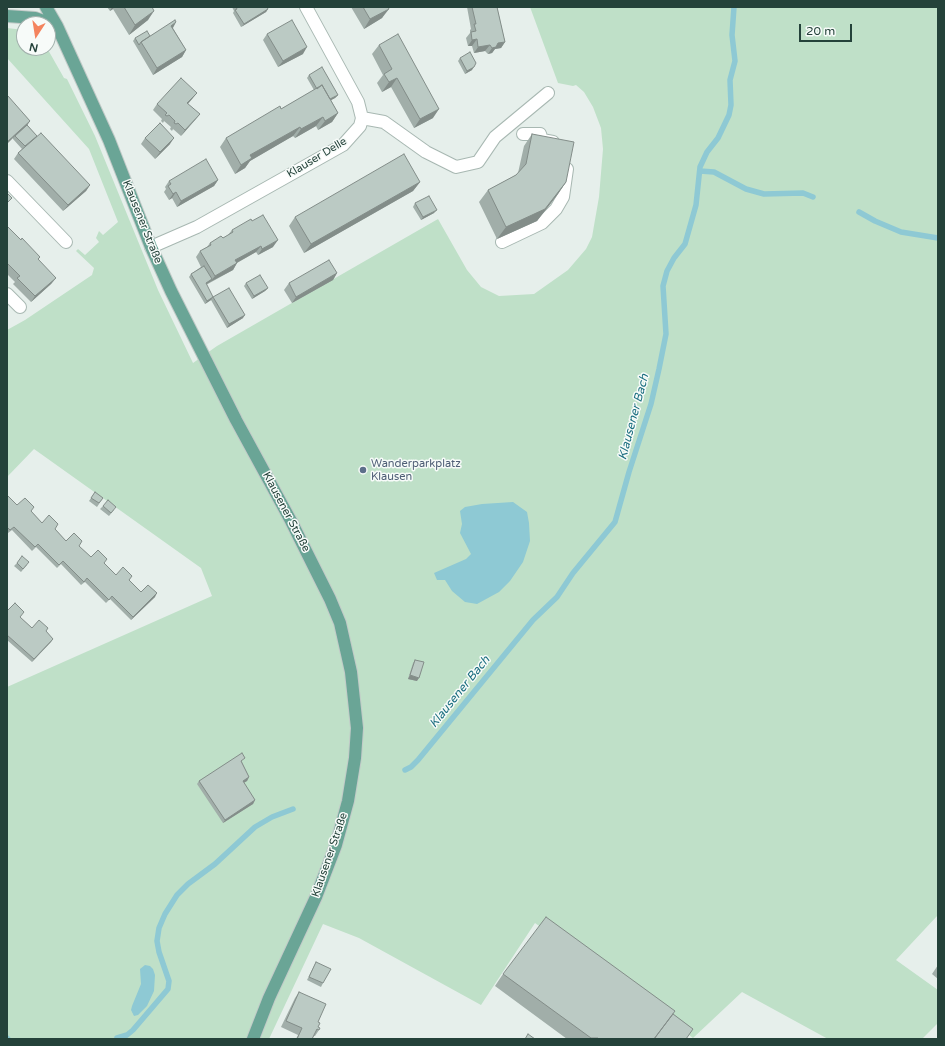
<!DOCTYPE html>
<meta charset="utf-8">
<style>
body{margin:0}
#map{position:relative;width:945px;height:1046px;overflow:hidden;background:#e6efeb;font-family:"Varela Round",sans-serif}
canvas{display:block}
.frame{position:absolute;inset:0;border:8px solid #24423a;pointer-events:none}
.north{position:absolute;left:16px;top:16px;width:40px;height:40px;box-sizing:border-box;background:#f7fbf9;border:1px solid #a3b1ad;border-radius:50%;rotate:192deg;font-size:11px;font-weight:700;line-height:16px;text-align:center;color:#24423a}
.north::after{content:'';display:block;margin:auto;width:14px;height:18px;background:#f4845f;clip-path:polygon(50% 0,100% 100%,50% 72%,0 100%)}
.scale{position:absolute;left:799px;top:24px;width:53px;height:18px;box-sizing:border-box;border:2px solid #24423a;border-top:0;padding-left:5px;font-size:12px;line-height:14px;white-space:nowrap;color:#24423a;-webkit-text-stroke:3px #f7fbf9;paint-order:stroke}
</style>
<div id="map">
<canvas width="945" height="1046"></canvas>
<div class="frame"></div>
<div class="north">N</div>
<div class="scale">20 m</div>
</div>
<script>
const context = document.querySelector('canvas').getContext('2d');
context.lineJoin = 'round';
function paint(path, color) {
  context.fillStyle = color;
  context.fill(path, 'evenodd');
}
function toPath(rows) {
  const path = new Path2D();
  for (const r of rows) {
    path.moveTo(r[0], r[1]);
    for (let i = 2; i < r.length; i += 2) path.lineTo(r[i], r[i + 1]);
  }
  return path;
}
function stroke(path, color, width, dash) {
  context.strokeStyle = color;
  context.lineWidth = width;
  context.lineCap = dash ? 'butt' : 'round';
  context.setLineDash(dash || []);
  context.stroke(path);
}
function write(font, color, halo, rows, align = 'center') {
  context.font = font + ' "Varela Round",sans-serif';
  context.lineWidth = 3;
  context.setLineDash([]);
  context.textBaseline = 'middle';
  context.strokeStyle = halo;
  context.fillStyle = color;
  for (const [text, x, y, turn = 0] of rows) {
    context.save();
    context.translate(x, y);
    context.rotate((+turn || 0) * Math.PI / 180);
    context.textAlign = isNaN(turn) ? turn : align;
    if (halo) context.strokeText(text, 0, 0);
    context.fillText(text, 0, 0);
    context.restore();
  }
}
paint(toPath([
 [530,7,938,7,938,915,896,960,938,990,938,1023,922,1039,828,1039,742,992,693,1038,535,923,481,1005,359,938,323,924,269,1039,7,1039,7,687,212,596,201,568,34,449,7,477,7,330,25,320,92,275,94,268,76,251,78,249,85,255,99,242,96,238,99,231,103,235,118,222,89,149,7,58,7,28,24,30,24,48,47,48,64,78,67,79,95,136,158,290,193,363,217,346,438,219,467,270,481,287,499,296,534,294,568,270,586,249,592,237,599,197,603,149,601,128,593,107,584,92,576,85,573,86,558,83]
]), '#bfe0c8');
paint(toPath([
 [513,502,527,512,529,523,530,541,523,562,510,581,499,592,477,604,465,602,452,591,445,580,437,580,434,573,466,559,471,554,460,533,462,524,460,511,465,507,482,504],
 [145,965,150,966,153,969,155,975,154,991,147,1006,138,1015,134,1016,131,1010,132,1006,141,984,140,969]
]), '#8ec9d4');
stroke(toPath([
 [700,171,714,172,746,189,764,194,803,193,813,197],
 [859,212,875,221,901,232,938,238],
 [405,770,411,767,418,760,533,620,557,597,573,573,615,522,629,472,651,404,659,369,666,334,663,286,667,271,674,258,685,244,696,205,700,167,707,152,718,138,729,115,731,105,730,80,735,61,732,35,734,7],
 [7,1038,8,1039],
 [117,1038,127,1035,133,1030,168,989,169,981,159,952,157,941,159,928,165,914,177,895,188,884,215,864,255,827,272,817,293,809]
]), '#8ec9d4', 5.5);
const minor = toPath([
 [362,118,384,122,426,152,456,167,478,162,495,137,548,93],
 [523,134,540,134,542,140,553,142],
 [7,181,66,242],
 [502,242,542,223,556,209,563,197,567,169],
 [151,247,197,227,343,145,360,126,362,118,358,102,306,7],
 [7,294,20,307]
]);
const major = toPath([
 [46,7,57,26,109,140,151,247,171,291,236,420,291,521,330,599,340,623,351,672,357,728,355,758,348,801,336,845,316,897,269,998,253,1039],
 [7,16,35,18,57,26]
]);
stroke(minor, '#a8b8b2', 14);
stroke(major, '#c2cac8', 14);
stroke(minor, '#fff', 12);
stroke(major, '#6aa596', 12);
paint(toPath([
 [107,7,152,7,148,20,129,35,113,9,110,11],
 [232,7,267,7,268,9,266,12,241,27,233,13,234,11],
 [351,7,388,7,382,18,364,29],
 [467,7,497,7,505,42,501,48,495,49,492,53,488,54,485,51,474,53,472,46,468,46,466,38,470,33,470,30,471,29],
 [176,22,173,28,186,50,182,57,153,75,133,41,135,38,150,36],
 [267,34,303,54,278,67,263,40],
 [379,45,433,118,414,128,391,87,382,92,377,83,383,75,372,54],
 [460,58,472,70,465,74,458,61],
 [309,75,338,95,335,98,331,100,338,113,332,122,318,130,316,126,295,138,293,136,250,161,245,168,235,174,220,147,226,138,281,109,314,90,307,78],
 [197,93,188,104,200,114,195,120,181,136,173,129,172,131,170,129,171,127,164,121,163,123,161,121,162,119,153,110,157,104],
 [7,96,30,121,27,125,37,136,90,185,86,191,63,211,14,159,18,153,22,149,13,139],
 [532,134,566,182,558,194,537,221,497,239,479,202,488,190,516,175,518,173,524,146],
 [145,138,170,144,155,159,141,144],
 [218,180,214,186,177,207,172,198,169,200,164,192,166,189,165,187,169,181],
 [420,182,413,191,304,253,289,226,295,217],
 [415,203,434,213,421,220,413,207],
 [7,226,21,240,40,257,38,260,56,278,51,284,31,302,13,284,15,282,7,274],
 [232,230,273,247,258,255,256,252,237,263,233,270,206,285,213,297,211,300,205,304,189,277,191,274,201,267,196,257,200,251,207,247,210,243,223,238,228,235],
 [337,273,333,280,292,303,284,290,289,283],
 [246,283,268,288,265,291,252,299,244,286],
 [213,297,243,318,227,328,211,300],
 [95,492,103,498,97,507,89,501],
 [7,495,17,505,31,511,42,523,55,529,66,541,79,546,91,557,104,563,116,575,129,580,141,592,155,597,131,620,110,599,106,603,85,582,81,585,61,564,57,568,36,547,32,551,12,530,8,533,7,533],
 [103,506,114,510,109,516,100,509],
 [17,563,27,565,21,572,14,566],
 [7,610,20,617,32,628,46,632,53,639,32,662,7,640],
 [415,660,417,681,408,679,413,663],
 [242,761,242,762,249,777,247,781,243,783,255,800,253,804,223,823,197,784,199,781],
 [316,962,323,983,321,987,307,980],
 [938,965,938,979,932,974],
 [503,974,673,1014,693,1029,686,1039,567,1039,495,986],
 [299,992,318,1022,318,1027,319,1030,315,1036,314,1036,312,1039,296,1039,298,1035,281,1027,295,998]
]), '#a1aea9');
paint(toPath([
 [112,7,114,7,113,9,110,11],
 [268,9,266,12,241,27,244,24],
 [389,9,382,18,364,29,370,19],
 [154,11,148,20,129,35,135,25],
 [176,22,172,29,171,26],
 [477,39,472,46,468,46,472,40],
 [505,42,501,48,495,49,492,53,488,54,492,48,498,43],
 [490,45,485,51,474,53,478,47],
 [307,47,303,54,278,67,283,61],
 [186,50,182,57,153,75,157,68],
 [474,67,472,70,465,74,467,71],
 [397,78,391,87,382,92,389,82],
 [197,93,192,99,183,109,187,103],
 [338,95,335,98,322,105,324,102],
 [439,109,433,118,414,128,420,119],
 [338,113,332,122,318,130,325,121],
 [200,114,195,120,181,136,185,130],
 [323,117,316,126,295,138,301,129],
 [30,121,26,127,15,136,7,144,7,142],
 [300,127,293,136,250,161,245,168,235,174,241,165,250,155],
 [174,138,170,144,155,159,160,152],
 [218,180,214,186,177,207,181,201],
 [420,182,413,191,304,253,311,244],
 [566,182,558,194,537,221,497,239,506,227],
 [90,185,86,191,63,211,68,205],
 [176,192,172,198,169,200,173,194],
 [437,210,434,213,421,220,423,217],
 [278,240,273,247,258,255,262,249],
 [261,246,256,252,231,266,235,260],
 [237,263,233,270,210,282,215,276],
 [337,273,333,280,292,303,296,297],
 [56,278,51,284,31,302,35,296],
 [212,279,210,282,203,286,206,283],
 [268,288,265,291,252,299,254,296],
 [213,297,211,300,205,304,207,301],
 [245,315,243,318,227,328,229,324],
 [157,593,155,597,131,620,133,617],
 [53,639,51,642,32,662,34,659],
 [410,675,419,678,417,681,408,679],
 [249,777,247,781,240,785,243,781],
 [255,800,253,804,223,823,225,820]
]), '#838d89');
const building = toPath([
 [124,7,152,7,154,11,135,25,124,7],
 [236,7,267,7,268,9,244,24,235,10,237,9,236,7],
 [363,7,388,7,389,9,370,19,363,7],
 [472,7,497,7,505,42,498,43,496,47,492,48,490,45,478,47,477,39,472,40,471,32,476,31,474,24,476,24,472,7],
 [175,20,176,22,171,26,186,50,157,68,141,42,175,20],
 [292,20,307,47,283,61,267,34,292,20],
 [147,31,150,36,141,42,139,45,135,38,147,31],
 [398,34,439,109,420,119,397,78,389,82,384,74,392,69,379,45,398,34],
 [470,52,476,63,474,67,467,71,460,58,470,52],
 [322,67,338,95,330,99,322,85,317,89,309,75,322,67],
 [181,78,197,93,187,103,200,114,185,130,178,123,176,124,174,123,175,121,169,115,167,116,165,115,167,113,157,104,181,78],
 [322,85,338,113,325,121,323,117,301,129,300,127,250,155,252,158,241,165,226,138,280,106,281,109,322,85],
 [7,96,8,96,30,121,7,142,7,96],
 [160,123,174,138,160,152,145,138,160,123],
 [27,125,37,136,25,146,15,136,27,125],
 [41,133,90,185,68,205,18,153,41,133],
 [532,134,574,142,566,182,545,209,506,227,488,190,516,175,526,164,532,134],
 [404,154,420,182,311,244,295,217,404,154],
 [206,159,218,180,181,201,176,192,173,194,168,186,171,184,169,181,206,159],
 [7,193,12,198,7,203,7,193],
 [429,196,437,210,423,217,415,203,429,196],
 [263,215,278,240,262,249,261,246,235,260,237,263,215,276,200,251,211,245,210,243,221,236,223,238,233,232,232,230,251,219,252,221,263,215],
 [7,226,21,240,22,238,40,257,38,259,56,278,35,296,17,278,20,276,7,263,7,226],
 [329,260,337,273,296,297,289,283,329,260],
 [204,266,212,279,206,283,213,297,207,301,191,274,204,266],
 [260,275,268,288,254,296,246,283,260,275],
 [229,288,245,315,229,324,213,297,229,288],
 [95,492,103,498,99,503,91,498,95,492],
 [7,495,17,505,25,498,34,507,31,511,42,523,49,515,58,524,55,529,66,541,74,533,82,541,79,546,91,557,98,550,107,559,104,563,116,575,123,567,132,576,129,580,141,592,148,585,157,593,133,617,112,596,109,600,87,578,84,582,63,561,59,565,38,544,35,547,14,527,10,530,7,527,7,495],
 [108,500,116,507,111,513,103,506,108,500],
 [22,556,29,562,23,569,17,563,22,556],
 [15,603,24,612,20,617,32,628,39,620,48,628,46,631,53,639,34,659,7,635,7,610,7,611,15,603],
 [415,660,424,662,419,678,410,675,415,660],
 [242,753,245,758,241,761,249,777,243,781,255,800,225,820,199,781,242,753],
 [546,917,675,1011,654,1039,597,1039,598,1038,591,1038,503,974,546,917],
 [316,962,331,969,323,983,309,977,316,962],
 [299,992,326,1004,318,1022,320,1023,318,1027,320,1028,319,1030,317,1029,312,1039,297,1039,302,1028,286,1021,299,992],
 [673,1014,693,1029,686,1039,654,1039,673,1014],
 [528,1034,535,1039,525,1039,528,1034]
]);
paint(building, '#bbcac4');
stroke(building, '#838d89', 1);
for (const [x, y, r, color] of [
 [363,470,4,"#5c6f8a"]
]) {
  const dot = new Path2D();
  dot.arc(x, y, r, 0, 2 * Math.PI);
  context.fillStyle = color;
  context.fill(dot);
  stroke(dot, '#f7fbf9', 1.5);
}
write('11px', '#24423a', '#f7fbf9', [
 ["Klauser Delle",317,158,-31],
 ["Klausener Straße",142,222,68],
 ["Klausener Straße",286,512,62],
 ["Klausener Straße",330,855,-71]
]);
write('11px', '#4e5e75', '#f7fbf9', [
 ["Wanderparkplatz",371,464],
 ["Klausen",371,477]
], 'left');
write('italic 12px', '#1c6f80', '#f7fbf9', [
 ["Klausener Bach",634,417,-75],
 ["Klausener Bach",460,692,-51]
]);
</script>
